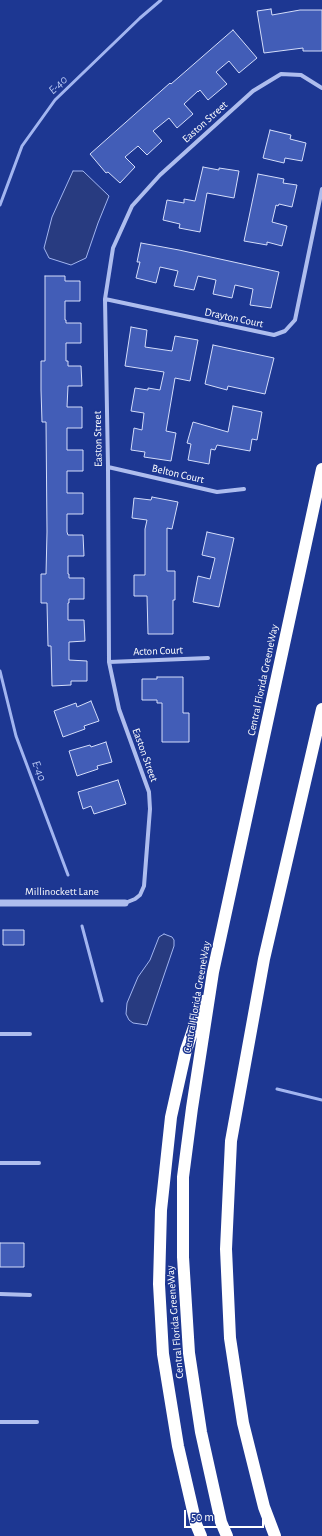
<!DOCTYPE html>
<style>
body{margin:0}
#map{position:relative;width:322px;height:1536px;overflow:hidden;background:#1d3792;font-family:"Alegreya Sans",sans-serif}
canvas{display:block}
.scale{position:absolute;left:184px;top:1510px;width:80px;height:18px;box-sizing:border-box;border:2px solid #fff;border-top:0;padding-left:5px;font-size:12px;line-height:14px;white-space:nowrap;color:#fff;-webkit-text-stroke:3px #1d3792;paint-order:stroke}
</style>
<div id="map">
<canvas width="322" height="1536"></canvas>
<div class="scale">50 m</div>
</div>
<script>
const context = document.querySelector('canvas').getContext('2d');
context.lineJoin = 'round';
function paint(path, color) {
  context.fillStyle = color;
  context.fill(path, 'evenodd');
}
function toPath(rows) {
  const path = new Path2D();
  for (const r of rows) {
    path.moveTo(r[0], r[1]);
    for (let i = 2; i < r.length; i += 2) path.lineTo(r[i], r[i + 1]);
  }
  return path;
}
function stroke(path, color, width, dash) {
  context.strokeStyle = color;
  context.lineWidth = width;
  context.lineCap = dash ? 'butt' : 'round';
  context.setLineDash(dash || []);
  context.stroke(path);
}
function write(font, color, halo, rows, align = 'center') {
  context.font = font + ' "Alegreya Sans",sans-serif';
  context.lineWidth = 3;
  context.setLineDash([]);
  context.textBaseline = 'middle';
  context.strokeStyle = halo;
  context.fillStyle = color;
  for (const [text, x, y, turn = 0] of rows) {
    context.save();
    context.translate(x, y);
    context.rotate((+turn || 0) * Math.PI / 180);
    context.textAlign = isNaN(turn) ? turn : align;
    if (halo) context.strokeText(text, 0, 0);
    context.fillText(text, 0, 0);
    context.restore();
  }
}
const water = toPath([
 [73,171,83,171,109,196,98,223,86,258,71,265,49,258,44,248,52,217,73,171],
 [164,934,172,937,174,940,174,946,147,1025,133,1023,129,1020,126,1014,127,1003,138,977,150,960,159,937,164,934]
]);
paint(water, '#283b80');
stroke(water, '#a2b5f0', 1);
stroke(toPath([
 [0,205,22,146,55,100,140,18,161,0],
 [0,671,16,736,68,875],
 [82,926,102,1001],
 [277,1089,322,1100]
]), '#a2b5f0', 3);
const building = toPath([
 [271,9,272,15,300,10,322,10,322,51,303,51,303,48,264,53,257,11,271,9],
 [233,30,257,58,239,73,229,61,216,72,227,84,208,100,200,90,198,92,198,91,184,104,193,114,177,128,169,118,153,131,162,141,147,155,138,146,125,157,135,167,120,183,108,172,106,173,90,154,170,83,171,84,233,30],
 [270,130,291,135,290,139,306,143,302,161,285,158,284,163,263,158,270,130],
 [203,167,219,170,219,168,239,171,234,198,207,193,200,232,179,228,180,224,163,220,167,200,184,203,184,199,195,201,203,167],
 [258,174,284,179,283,183,297,185,292,207,279,204,278,206,276,205,272,222,287,226,282,246,267,242,267,245,244,241,258,174],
 [141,243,179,250,279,272,271,308,250,305,253,289,235,285,232,298,213,294,216,280,198,276,194,290,174,286,178,271,160,267,156,283,136,278,140,262,137,262,141,243],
 [45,276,65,276,65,281,80,281,80,301,65,301,65,320,66,320,66,323,81,323,81,343,66,343,66,361,68,361,68,366,81,366,82,386,68,386,67,407,82,407,82,428,67,428,67,450,83,450,83,471,67,471,67,493,83,493,83,514,67,514,67,532,68,535,83,535,84,556,68,556,68,574,69,574,69,578,84,578,84,599,69,599,69,603,68,603,68,620,84,620,85,641,69,642,69,660,87,661,87,681,71,681,71,685,52,686,51,646,48,646,47,603,41,603,41,574,46,574,47,532,46,422,42,422,41,390,41,361,45,361,45,276],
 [131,327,147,330,145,347,172,351,175,336,198,340,190,381,175,378,166,431,176,433,171,461,144,457,145,452,131,450,134,428,142,430,144,413,131,411,135,388,148,390,148,388,160,390,164,372,125,366,131,327],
 [213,345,274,358,265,394,228,386,227,390,205,384,213,345],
 [233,406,262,412,257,440,252,439,250,451,217,445,215,450,211,449,209,464,188,460,191,444,187,443,193,422,228,432,233,406],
 [152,497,178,502,172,529,167,528,167,571,175,571,175,600,173,600,173,634,148,634,147,596,134,596,134,575,145,575,145,529,147,520,132,518,134,498,151,500,152,497],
 [207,532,234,538,219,607,193,602,198,576,210,579,215,558,202,555,207,532],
 [157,677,183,677,183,713,189,713,189,742,162,742,162,703,157,703,157,700,142,700,142,679,157,679,157,677],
 [91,701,99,721,84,726,85,729,63,737,54,711,76,703,77,707,91,701],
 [106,742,112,762,97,766,98,769,77,776,69,751,90,745,91,747,106,742],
 [118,780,126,804,94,814,91,806,83,809,78,792,118,780],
 [3,930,24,930,24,945,3,945,3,930],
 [0,1243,24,1243,24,1267,0,1267,0,1243]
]);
paint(building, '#425db7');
stroke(building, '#d4ddfa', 1);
stroke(toPath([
 [105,299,274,335,285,331,295,320,322,189],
 [108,467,217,492,244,489],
 [109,662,208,658],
 [125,903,135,899,140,895,144,886,150,809,149,792,119,709,109,662,108,467,105,299,113,248,132,206,160,175,253,91,281,74,301,75,322,88],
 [0,1034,30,1034],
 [0,1163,39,1163],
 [0,1294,30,1295],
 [0,1422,37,1422]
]), '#aebdee', 4);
stroke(toPath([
 [0,903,125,903]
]), '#aebdee', 7);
stroke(toPath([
 [201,1536,196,1524,178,1446,163,1354,159,1284,161,1210,171,1117,186,1050,203,1001],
 [227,1536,221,1522,201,1432,189,1353,183,1257,183,1177,192,1108,213,972,322,469],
 [275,1536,264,1507,243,1423,230,1338,226,1249,231,1141,264,959,322,709]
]), '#fff', 12);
write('11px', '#fff', '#1d3792', [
 ["Easton Street",205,122,-42],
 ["Drayton Court",234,318,12],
 ["Easton Street",98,439,-91],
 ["Belton Court",178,474,13],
 ["Acton Court",158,651,-2],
 ["Central Florida GreeneWay",263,680,-78],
 ["Easton Street",145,755,70],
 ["Millinockett Lane",62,892],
 ["Central Florida GreeneWay",197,997,-80],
 ["Central Florida GreeneWay",175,1322,-95]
]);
write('italic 12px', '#bac9f5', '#1d3792', [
 ["E-40",58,85,-44],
 ["E-40",39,771,69]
]);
</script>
